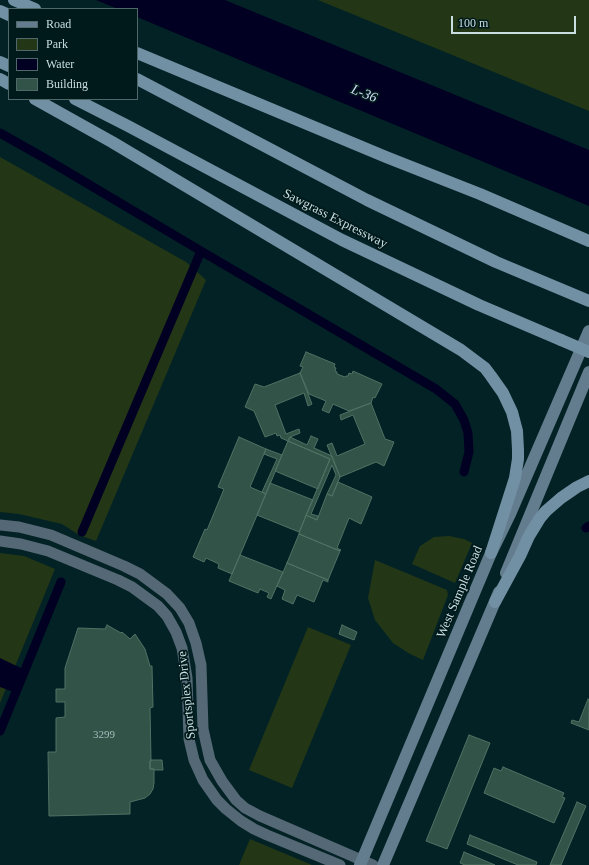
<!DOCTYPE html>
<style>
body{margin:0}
#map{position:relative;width:589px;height:865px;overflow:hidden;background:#032225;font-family:Georgia,serif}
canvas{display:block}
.legend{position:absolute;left:8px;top:8px;width:130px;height:92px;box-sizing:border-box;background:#00191b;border:1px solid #50686a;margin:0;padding:5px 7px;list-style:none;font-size:12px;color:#c9dee0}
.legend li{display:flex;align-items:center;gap:8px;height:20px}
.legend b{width:20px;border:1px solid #50686a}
.scale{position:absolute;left:451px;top:16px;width:125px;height:18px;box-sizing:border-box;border:2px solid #c9dee0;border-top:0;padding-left:5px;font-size:12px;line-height:14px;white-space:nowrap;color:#c9dee0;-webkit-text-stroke:3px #00191b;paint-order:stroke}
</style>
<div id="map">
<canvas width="589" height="865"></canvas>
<ul class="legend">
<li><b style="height:5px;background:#647d8e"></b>Road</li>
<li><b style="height:11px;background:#233716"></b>Park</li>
<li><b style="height:11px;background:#020022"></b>Water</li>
<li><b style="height:11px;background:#325448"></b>Building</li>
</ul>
<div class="scale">100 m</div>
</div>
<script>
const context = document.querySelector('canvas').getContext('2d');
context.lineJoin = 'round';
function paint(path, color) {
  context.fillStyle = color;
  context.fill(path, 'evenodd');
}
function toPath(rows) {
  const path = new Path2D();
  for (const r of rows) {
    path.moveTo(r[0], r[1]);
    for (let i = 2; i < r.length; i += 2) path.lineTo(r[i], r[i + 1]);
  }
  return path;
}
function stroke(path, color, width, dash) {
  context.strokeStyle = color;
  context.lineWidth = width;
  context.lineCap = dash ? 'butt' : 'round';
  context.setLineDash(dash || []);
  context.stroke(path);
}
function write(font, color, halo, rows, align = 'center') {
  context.font = font + ' Georgia,serif';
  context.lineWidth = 3.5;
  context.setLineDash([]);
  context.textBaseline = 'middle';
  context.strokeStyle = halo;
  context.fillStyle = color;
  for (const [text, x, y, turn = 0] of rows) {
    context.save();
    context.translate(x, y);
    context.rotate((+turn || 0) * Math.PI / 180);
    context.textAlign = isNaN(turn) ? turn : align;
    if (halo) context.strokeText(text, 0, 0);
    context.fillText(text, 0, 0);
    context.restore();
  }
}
paint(toPath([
 [318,0,589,0,589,111],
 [0,157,186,262,206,280,96,541,79,535,62,524,19,514,0,512],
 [449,536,464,539,472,543,455,583,412,564,420,546,434,537],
 [0,553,24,556,55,569,0,703],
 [375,560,447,590,448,595,423,660,410,654,393,643,375,620,368,598],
 [308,627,351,645,292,788,249,770],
 [250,839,312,865,239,865]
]), '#233716');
paint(toPath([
 [96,0,225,0,589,150,589,206,137,17,137,9,118,9],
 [0,658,25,670,16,693,0,687]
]), '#020022');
stroke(toPath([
 [0,133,46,159,201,251,436,389,455,404,464,420,468,433,469,452,464,472],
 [586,528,589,526],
 [82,532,201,251],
 [0,731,61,582]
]), '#020022', 9);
const building = toPath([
 [306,352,335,364,334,367,336,368,335,371,337,372,337,374,345,377,346,376,348,376,349,373,352,374,353,371,382,384,375,398,373,397,371,403,349,411,333,404,329,413,322,410,326,401,309,394,300,373,303,367,300,366,306,352],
 [300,373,312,404,308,406,304,393,275,405,286,434,299,429,300,433,290,437,288,441,281,438,280,435,277,436,276,433,265,437,254,411,245,407,255,384,264,387,300,373],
 [371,403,385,439,394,442,384,466,376,462,340,477,327,445,332,443,337,456,365,444,353,415,341,420,340,415,371,403],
 [311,436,318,439,314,448,332,456,340,477,332,496,327,494,336,475,332,465,311,514,318,516,317,520,306,515,330,459,288,441,290,437,307,445,311,436],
 [239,437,266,449,250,487,266,494,232,574,218,568,219,564,206,558,204,562,193,557,205,529,207,530,224,489,218,487,239,437],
 [288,441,330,459,318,489,275,471,288,441],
 [266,449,282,455,266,494,262,492,277,459,264,454,266,449],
 [338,482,372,497,361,524,349,518,337,548,341,550,340,551,299,534,306,515,317,520,327,494,332,496,338,482],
 [270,483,313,500,299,532,257,515,270,483],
 [299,534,340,551,328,580,287,563,299,534],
 [240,555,283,572,271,599,267,597,269,593,260,589,258,593,229,581,240,555],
 [287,563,328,580,328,582,323,580,314,602,297,595,293,604,282,599,285,590,277,586,287,563],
 [107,625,121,633,122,632,130,639,135,634,145,649,150,666,152,666,153,707,150,708,151,760,151,761,150,761,150,769,154,769,154,783,153,789,150,794,145,798,130,802,130,814,49,816,48,752,56,752,56,718,65,717,65,702,56,702,56,689,65,689,65,668,78,628,105,629,107,625],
 [342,625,357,632,354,640,339,634,342,625],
 [588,699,589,700,589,730,571,723,572,720,579,722,588,699],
 [469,735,490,743,447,849,426,841,469,735],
 [151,760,162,760,163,770,154,770,154,769,150,769,150,761,151,761,151,760],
 [503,767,564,793,562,797,565,798,554,823,484,793,494,768,501,771,503,767],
 [577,802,586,806,561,865,550,865,577,802],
 [470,835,537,862,536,865,518,865,467,844,470,835],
 [464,852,495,865,465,865,460,863,464,852]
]);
paint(building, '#325448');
stroke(building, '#4f7264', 1);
stroke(toPath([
 [0,525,19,527,51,535,124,566,140,574,167,594,180,608,189,623,196,643,201,665,203,729,210,760,222,781,236,800,245,808,260,816,373,865],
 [0,541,21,544,48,551,118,580,132,587,158,606,167,616,176,632,182,648,187,678,189,739,194,760,203,780,217,800,226,809,241,821,254,829,267,835,340,865]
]), '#556875', 11);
stroke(toPath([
 [506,573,589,372],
 [360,865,491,553,510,514,589,331],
 [383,865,499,592]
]), '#647d8e', 12);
stroke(toPath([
 [14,0,35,9],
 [0,11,9,15],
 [137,53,386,157,480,194,589,241],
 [0,62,9,66],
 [0,79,9,84],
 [137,79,367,200,496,262,589,301],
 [35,99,112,142,461,350,485,368,491,376,503,393,512,412,517,431,518,450,518,459,515,478,491,553],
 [75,99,128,126,342,240,479,305,561,340],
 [495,602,520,556,529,536,540,518,546,511,561,498,577,487,589,481]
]), '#7290a4', 12);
stroke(toPath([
 [561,340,589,352]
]), '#7290a4', 12);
write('11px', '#a3bcba', null, [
 ["3299",104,735]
]);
write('13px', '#c9dee0', '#00191b', [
 ["Sawgrass Expressway",335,219,27],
 ["West Sample Road",460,592,-67],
 ["Sportsplex Drive",187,695,-96]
]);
write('italic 14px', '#d4ddfb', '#00191b', [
 ["L-36",364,94,22]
]);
</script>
